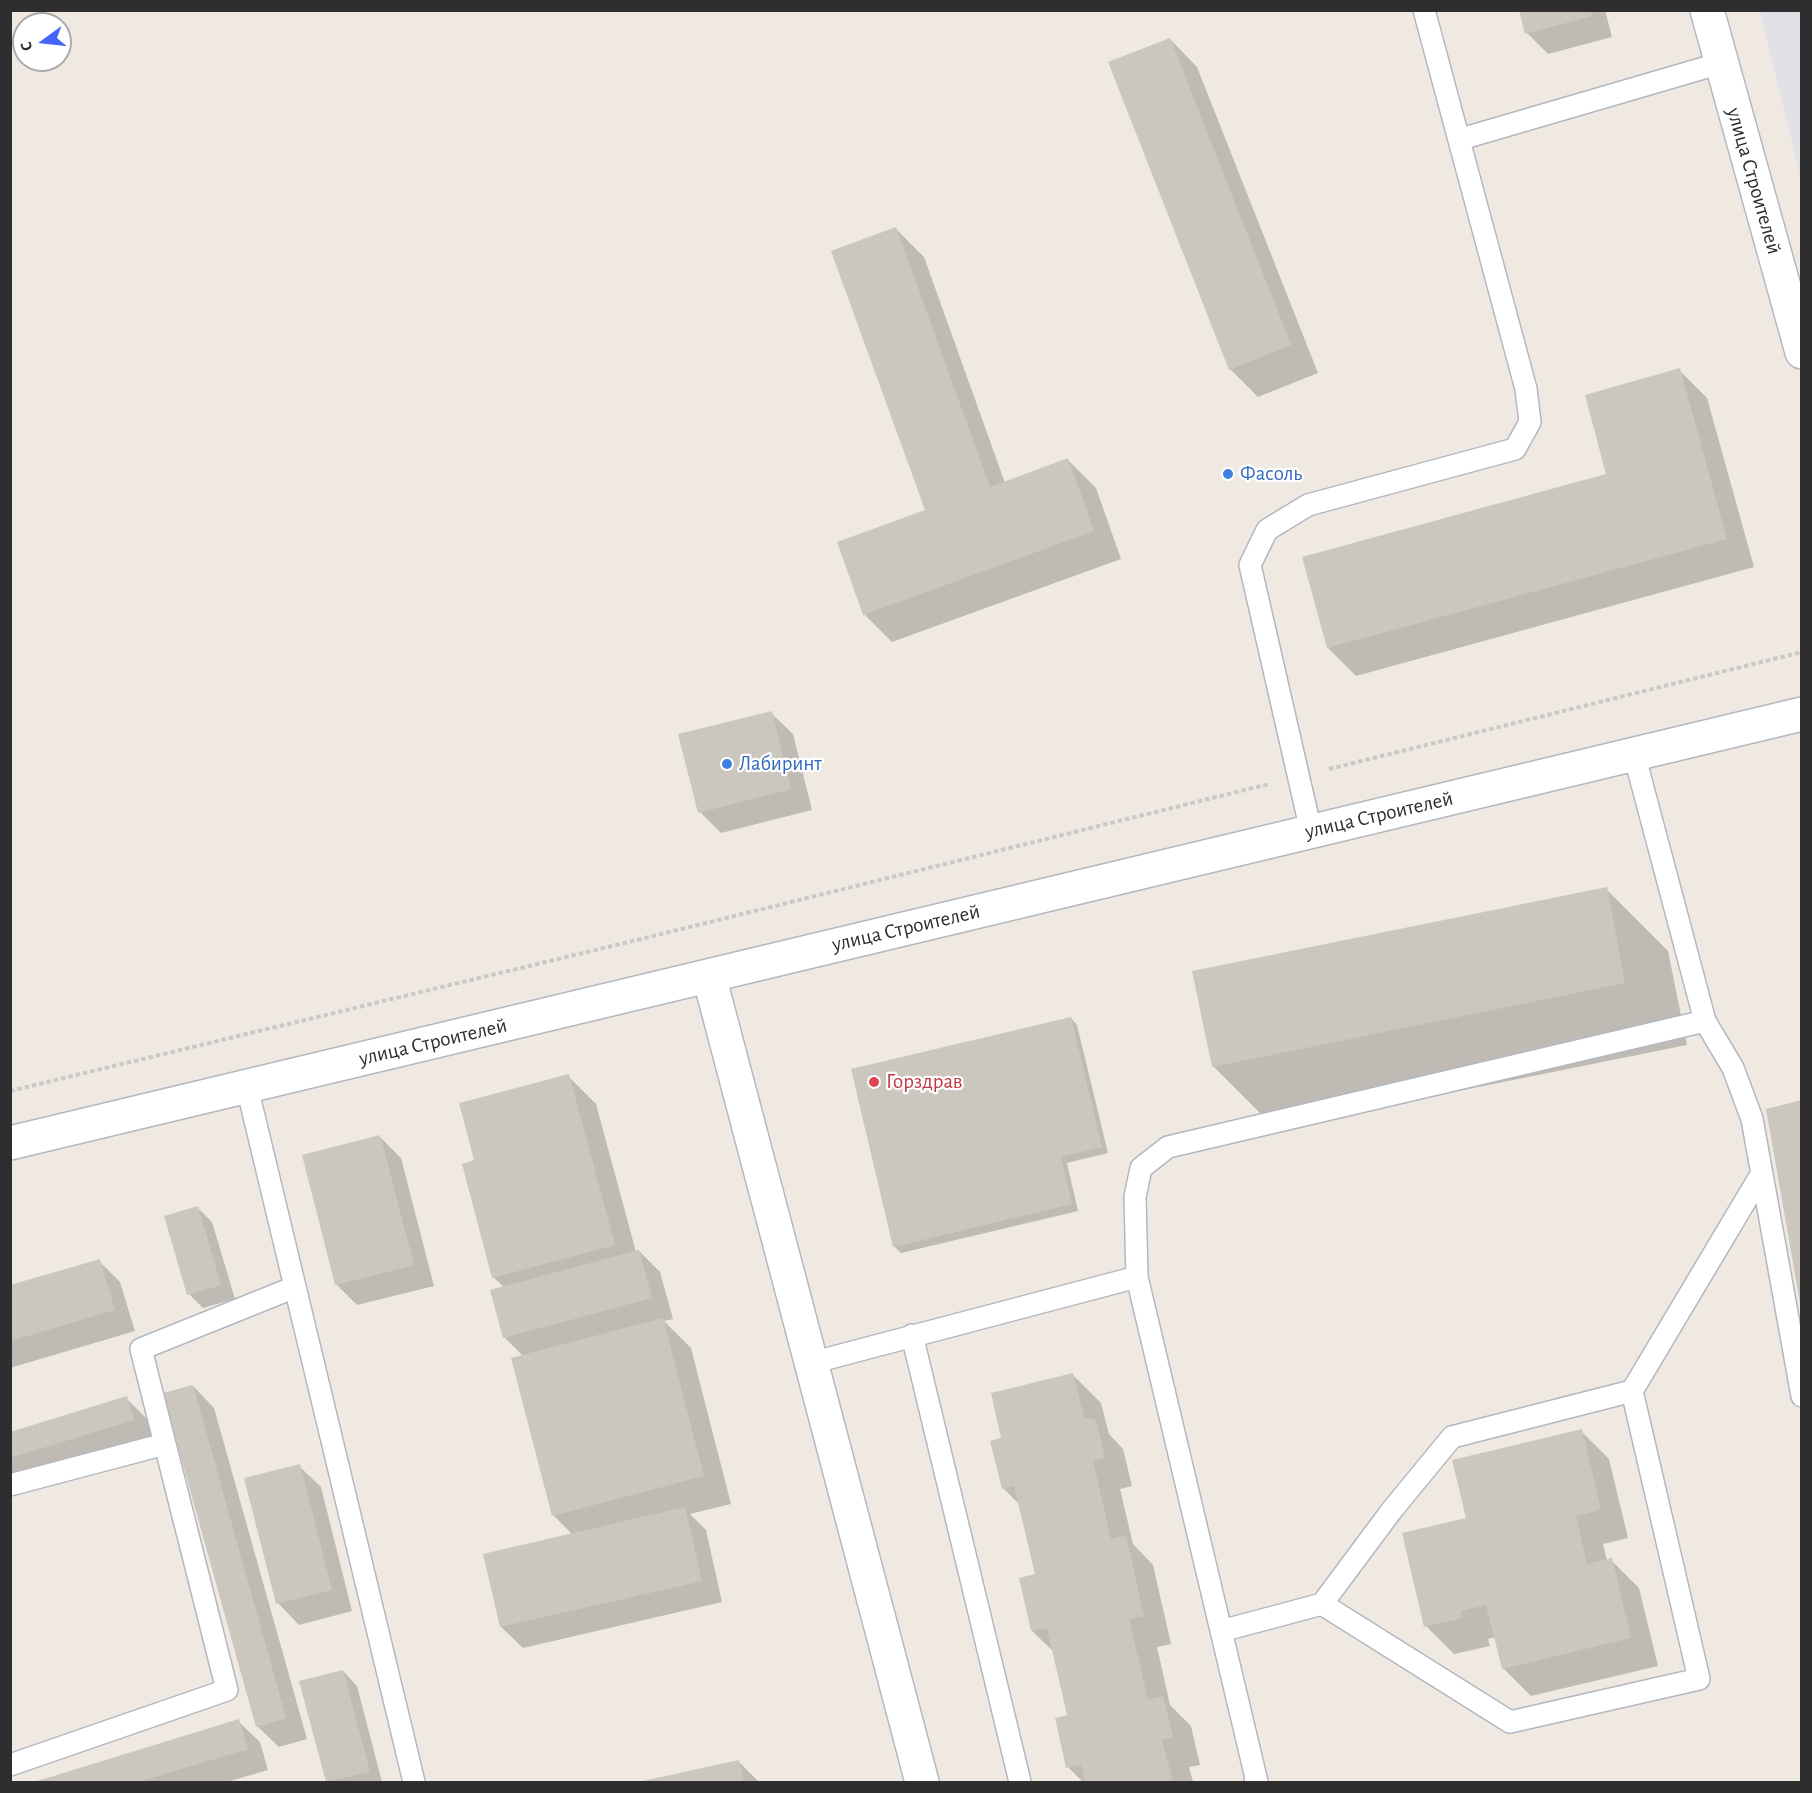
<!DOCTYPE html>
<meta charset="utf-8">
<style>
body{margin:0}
#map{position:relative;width:1812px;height:1793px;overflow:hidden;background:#efe9e1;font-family:"Alegreya Sans",sans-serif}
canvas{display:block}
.frame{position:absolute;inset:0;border:12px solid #2e2e2e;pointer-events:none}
.north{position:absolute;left:12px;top:12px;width:60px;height:60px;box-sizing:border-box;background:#fff;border:2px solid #ababab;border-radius:50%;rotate:255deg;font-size:16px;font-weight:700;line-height:24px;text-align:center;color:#2e2e2e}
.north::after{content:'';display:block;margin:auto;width:21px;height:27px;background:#4264fb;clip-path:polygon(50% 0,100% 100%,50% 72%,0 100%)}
</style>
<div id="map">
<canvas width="1812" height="1793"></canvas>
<div class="frame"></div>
<div class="north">С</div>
</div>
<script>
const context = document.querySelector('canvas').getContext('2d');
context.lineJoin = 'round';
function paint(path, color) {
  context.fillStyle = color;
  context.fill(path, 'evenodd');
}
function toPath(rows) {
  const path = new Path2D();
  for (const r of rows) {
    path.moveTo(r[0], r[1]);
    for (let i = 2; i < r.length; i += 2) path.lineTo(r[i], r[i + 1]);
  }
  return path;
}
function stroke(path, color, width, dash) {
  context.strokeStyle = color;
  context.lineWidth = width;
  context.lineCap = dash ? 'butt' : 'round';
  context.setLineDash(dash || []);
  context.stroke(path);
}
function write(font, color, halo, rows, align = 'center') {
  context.font = font + ' "Alegreya Sans",sans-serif';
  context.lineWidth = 4.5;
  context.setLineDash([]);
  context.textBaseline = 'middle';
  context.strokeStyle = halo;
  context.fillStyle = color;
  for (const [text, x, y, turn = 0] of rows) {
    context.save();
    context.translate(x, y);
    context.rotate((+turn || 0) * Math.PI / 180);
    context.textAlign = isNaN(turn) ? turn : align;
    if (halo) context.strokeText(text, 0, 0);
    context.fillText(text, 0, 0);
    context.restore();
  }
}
paint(toPath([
 [1767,11,1801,11,1801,179,1760,12]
]), '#e3e1e8');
paint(toPath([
 [1521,10,1605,10,1612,37,1548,54,1527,33],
 [1170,39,1197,67,1318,373,1258,397,1230,369],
 [896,229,924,257,1005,483,1068,460,1096,488,1121,559,892,642,864,614,927,511],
 [1679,370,1707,398,1754,567,1356,676,1328,648,1608,475],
 [771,713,793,734,812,810,721,833,700,812],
 [1606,889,1668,951,1687,1045,1275,1128,1213,1066],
 [1071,1018,1077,1025,1108,1153,1067,1163,1078,1211,901,1253,894,1246],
 [568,1076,596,1104,636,1252,639,1251,660,1272,673,1319,664,1321,691,1348,731,1504,690,1514,706,1530,722,1602,523,1648,501,1627,572,1534,553,1515,523,1356,504,1337,504,1287,493,1277,476,1162],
 [380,1137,401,1158,434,1286,357,1305,336,1284],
 [198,1208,212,1222,235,1299,203,1308,189,1294],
 [99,1261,120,1282,135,1331,10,1368,10,1287],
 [1073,1375,1101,1403,1109,1434,1123,1449,1132,1486,1120,1489,1133,1544,1153,1565,1171,1644,1157,1647,1170,1705,1191,1726,1200,1765,1189,1767,1193,1782,1083,1782,1068,1767,1069,1716,1054,1652,1032,1631,1037,1575,1020,1505,1003,1488,1003,1439],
 [193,1386,214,1408,307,1739,279,1747,257,1726],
 [126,1398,147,1419,154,1441,10,1485,10,1433],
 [1581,1431,1609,1459,1628,1538,1603,1544,1607,1561,1611,1560,1639,1588,1658,1666,1531,1696,1503,1668,1496,1637,1488,1639,1490,1646,1454,1654,1426,1626,1467,1519],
 [299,1466,321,1487,352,1611,299,1625,278,1603],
 [343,1671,357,1686,382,1782,327,1782,301,1682],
 [238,1721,260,1742,268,1770,227,1782,37,1782],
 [738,1761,759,1782,641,1782]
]), '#0003');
paint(toPath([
 [1519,10,1590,10,1592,16,1525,34],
 [1170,38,1291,345,1229,370,1108,62],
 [896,227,990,487,1068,458,1094,531,863,615,837,542,925,510,831,251],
 [1680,368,1727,539,1327,648,1302,557,1606,474,1585,395],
 [772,711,791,789,698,813,678,734],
 [1607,887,1625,983,1212,1067,1192,971],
 [1071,1017,1102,1147,1061,1157,1072,1204,893,1247,851,1069],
 [569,1074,615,1245,492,1278,462,1164,474,1160,459,1103],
 [1802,1100,1802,1303,1800,1303,1766,1109],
 [380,1135,414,1265,335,1285,302,1155],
 [198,1206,221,1285,187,1295,164,1216],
 [639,1250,652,1298,503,1338,490,1290],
 [100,1259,115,1310,10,1341,10,1285],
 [663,1318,704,1476,552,1516,511,1358],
 [1073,1373,1084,1417,1096,1420,1105,1458,1093,1461,1111,1539,1126,1535,1144,1616,1129,1619,1148,1700,1163,1696,1173,1737,1162,1740,1173,1782,1085,1782,1081,1765,1066,1768,1055,1718,1067,1715,1047,1628,1031,1631,1019,1578,1035,1574,1014,1486,1002,1489,990,1441,1001,1438,991,1393],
 [193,1385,286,1718,256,1727,163,1393],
 [127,1396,134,1420,10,1458,10,1432],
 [1582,1429,1601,1510,1576,1516,1587,1564,1612,1558,1631,1638,1502,1669,1486,1605,1461,1611,1463,1618,1424,1627,1402,1533,1466,1518,1452,1460],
 [300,1464,332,1590,276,1604,244,1478],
 [685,1507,702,1581,500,1627,483,1554],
 [343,1670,370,1772,326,1782,299,1681],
 [239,1719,248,1749,138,1782,34,1782],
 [739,1760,744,1782,638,1782]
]), '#cbc7bf');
const service = toPath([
 [1461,139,1721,63],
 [1634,754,1705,1021,1733,1068,1752,1119,1802,1396],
 [1311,831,1250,565,1267,530,1308,505,1515,449,1530,422,1526,389,1424,10],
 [247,1087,414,1782],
 [1137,1277,1135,1197,1141,1168,1168,1147,1705,1021],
 [912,1335,1020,1782],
 [811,1363,1137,1277,1257,1782,1255,1782],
 [10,1485,165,1444],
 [1322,1604,1510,1722,1699,1679,1632,1391],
 [1221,1631,1322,1604,1392,1510,1452,1437,1632,1391,1762,1173],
 [10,1765,227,1690,141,1349,295,1287]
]);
const minor = toPath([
 [1707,10,1802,352],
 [709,976,922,1782],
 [10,1143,1802,714]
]);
stroke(service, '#b4b7c1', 24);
stroke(minor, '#b4b7c1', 36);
stroke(toPath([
 [1329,769,1802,652],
 [10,1091,641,939,1269,784]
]), '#c9c9c9', 4, [4.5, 3]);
stroke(service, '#fff', 21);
stroke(minor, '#fff', 33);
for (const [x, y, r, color] of [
 [1228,474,6,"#3f7fe0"],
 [727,764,6,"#3f7fe0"],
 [874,1082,6,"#e0444e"]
]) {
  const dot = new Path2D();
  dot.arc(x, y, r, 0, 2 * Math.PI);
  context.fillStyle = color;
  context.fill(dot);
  stroke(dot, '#fff', 2);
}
write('21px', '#2e2e2e', '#fff', [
 ["улица Строителей",1754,181,74],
 ["улица Строителей",1379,815,-13],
 ["улица Строителей",906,928,-13],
 ["улица Строителей",433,1042,-13]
]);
write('21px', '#366cbe', '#fff', [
 ["Фасоль",1240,474],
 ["Лабиринт",739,764]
], 'left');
write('21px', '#be3a42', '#fff', [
 ["Горздрав",886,1082]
], 'left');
</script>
